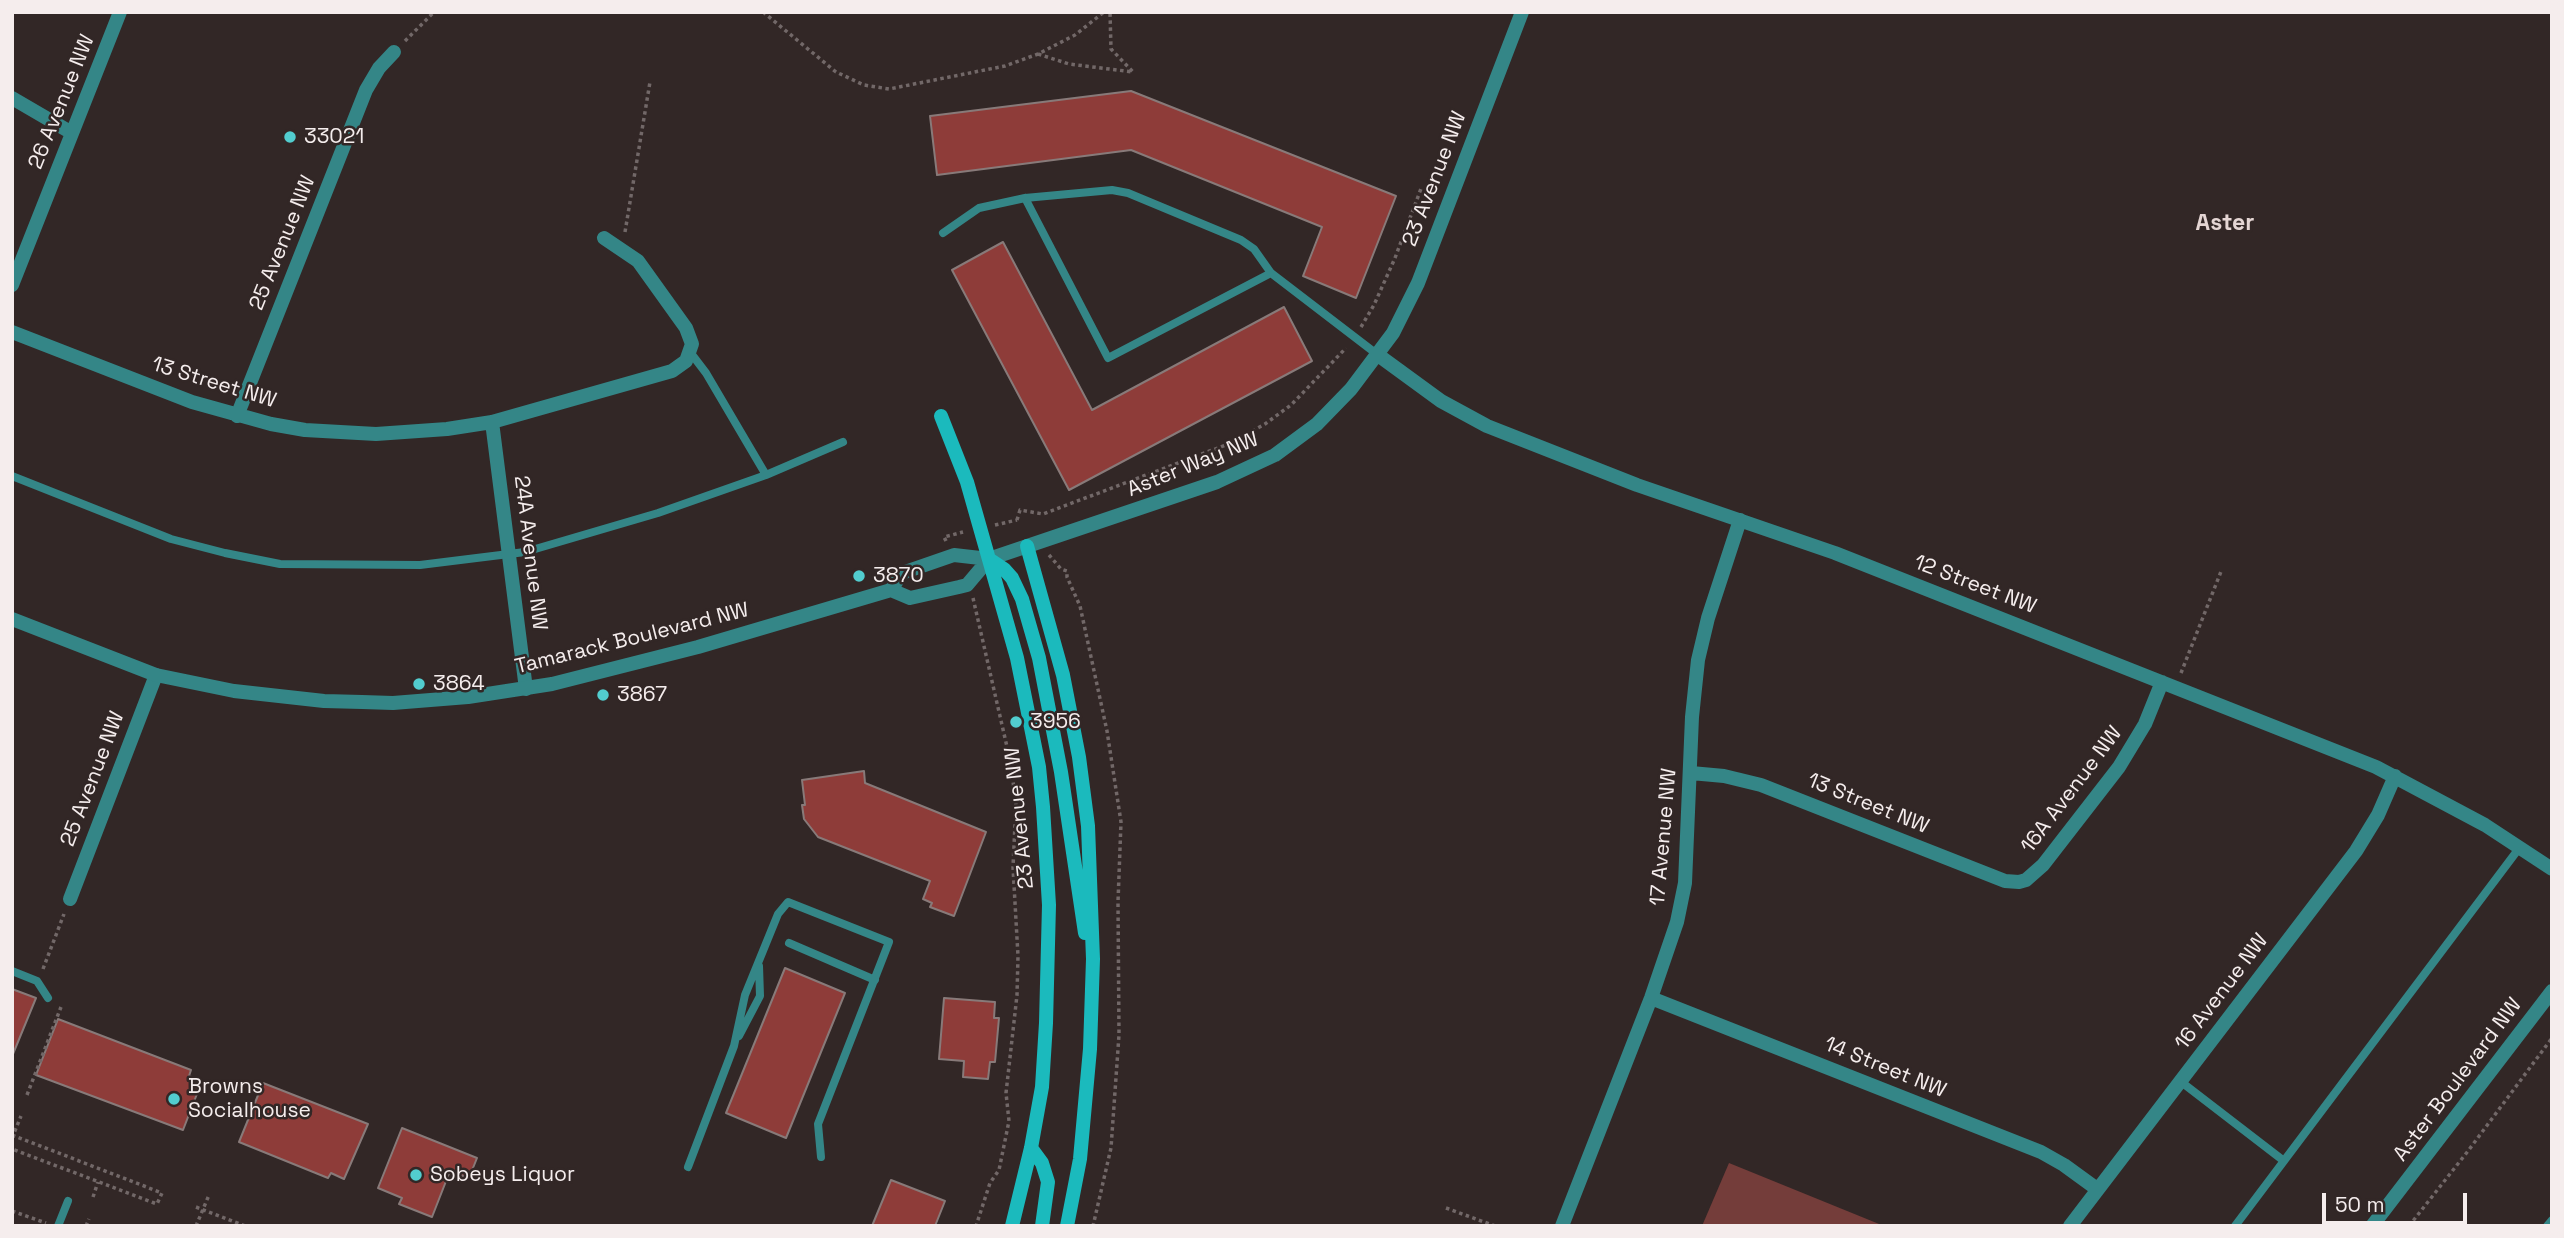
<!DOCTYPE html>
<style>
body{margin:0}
#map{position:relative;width:2564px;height:1238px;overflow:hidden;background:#322726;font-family:"Space Grotesk",sans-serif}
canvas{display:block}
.frame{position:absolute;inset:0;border:14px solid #f5eded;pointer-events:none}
.scale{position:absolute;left:2322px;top:1193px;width:145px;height:32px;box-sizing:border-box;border:4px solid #f5eded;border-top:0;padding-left:9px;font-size:21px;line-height:24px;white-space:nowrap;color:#f5eded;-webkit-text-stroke:5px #322726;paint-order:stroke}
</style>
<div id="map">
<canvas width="2564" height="1238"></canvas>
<div class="frame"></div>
<div class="scale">50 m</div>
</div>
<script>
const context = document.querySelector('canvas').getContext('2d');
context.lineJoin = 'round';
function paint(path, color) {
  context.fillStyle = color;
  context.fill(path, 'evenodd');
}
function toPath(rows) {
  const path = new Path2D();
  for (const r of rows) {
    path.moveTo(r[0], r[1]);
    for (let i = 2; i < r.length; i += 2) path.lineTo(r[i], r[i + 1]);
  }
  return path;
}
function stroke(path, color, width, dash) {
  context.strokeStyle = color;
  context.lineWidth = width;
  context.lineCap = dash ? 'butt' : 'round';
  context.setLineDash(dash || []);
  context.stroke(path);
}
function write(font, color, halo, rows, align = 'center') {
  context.font = font + ' "Space Grotesk",sans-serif';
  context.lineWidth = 5;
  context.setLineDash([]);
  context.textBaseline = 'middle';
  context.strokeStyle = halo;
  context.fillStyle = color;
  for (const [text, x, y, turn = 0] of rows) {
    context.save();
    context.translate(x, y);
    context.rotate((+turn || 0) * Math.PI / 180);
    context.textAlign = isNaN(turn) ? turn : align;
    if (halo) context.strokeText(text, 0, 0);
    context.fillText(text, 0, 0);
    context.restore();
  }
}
paint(toPath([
 [1729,1163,1884,1226,1702,1226]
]), '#743d3a');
const building = toPath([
 [1131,91,1396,196,1356,298,1303,276,1322,227,1131,150,937,175,930,116,1131,91],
 [1003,242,1092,410,1284,307,1312,361,1069,490,952,270,1003,242],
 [864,771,865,783,986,832,954,916,930,907,932,903,923,899,930,881,818,837,804,819,802,805,805,805,802,780,864,771],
 [785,968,845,993,786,1138,726,1113,785,968],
 [12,989,36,998,13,1054,12,1054,12,989],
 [944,998,995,1002,994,1018,999,1018,995,1062,990,1062,988,1079,963,1077,964,1061,939,1059,944,998],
 [58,1019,191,1070,189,1076,202,1081,183,1130,36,1075,58,1019],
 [263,1083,368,1124,344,1179,331,1173,328,1178,239,1142,263,1083],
 [402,1128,477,1158,469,1178,450,1171,432,1217,399,1204,402,1198,378,1188,402,1128],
 [891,1180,945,1201,935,1226,872,1226,891,1180]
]);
paint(building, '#8e3c39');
stroke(building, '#887a79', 2);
stroke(toPath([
 [763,12,836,72,864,85,889,89,1005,66,1038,54,1075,35,1104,12],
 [405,41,434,12],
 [1038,54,1069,64,1133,72,1111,49,1110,12],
 [625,232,650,82],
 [1361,327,1374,305,1395,258,1422,186],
 [1017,520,1020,510,1043,514,1231,443,1265,424,1291,405,1346,348],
 [995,525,1017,520],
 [946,541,944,537,963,532],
 [1049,555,1061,569,1067,571,1067,577,1080,606,1107,731,1121,822,1118,902,1119,1035,1111,1148,1093,1226],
 [973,598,1010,760,1016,803,1013,867,1018,956,1017,995,1006,1093,1009,1121,999,1170,990,1183,976,1226],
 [2181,673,2222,569],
 [43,969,64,914],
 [27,1095,61,1007],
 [12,1135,162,1193,157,1204,12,1149],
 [12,1138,21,1116],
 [93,1197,98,1182],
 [196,1207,245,1226],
 [1446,1208,1495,1226],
 [12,1211,46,1223],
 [86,1226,89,1219],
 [196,1226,209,1195],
 [2409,1226,2468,1151,2552,1038]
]), '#726868', 3.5, [3.5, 3.5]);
stroke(toPath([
 [1025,198,1108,358,1271,273],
 [943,233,979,208,1025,198,1112,190,1128,193,1241,240,1254,249,1271,273,1378,355],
 [690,352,706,373,766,475],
 [12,476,171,539,225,553,280,564,420,565,525,552,658,513,766,475,843,442],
 [789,943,875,980],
 [12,971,37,981,48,998],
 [739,1036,760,996,759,966],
 [2180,1081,2284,1161],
 [688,1167,734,1046,745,995,778,914,788,902,889,942,818,1124,821,1157],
 [58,1226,68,1201],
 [2235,1226,2520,847],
 [2547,1226,2552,1220]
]), '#348687', 8);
stroke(toPath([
 [12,98,72,133],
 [12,285,120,12],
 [12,332,192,402,271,424,305,430,376,434,447,429,492,422,672,371,686,361,692,344,686,328,638,261,604,238],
 [1378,355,1441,401,1487,426,1637,485,1835,553,2376,767,2485,825,2552,869],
 [237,416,366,90,379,68,394,52],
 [492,422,526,689],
 [1691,773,1724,776,1761,785,2005,881,2019,882,2026,880,2043,865,2119,767,2145,724,2162,682],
 [70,899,156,675],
 [1651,998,2041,1152,2064,1165,2097,1189],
 [1562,1226,1651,998,1677,922,1685,883,1692,717,1698,660,1708,618,1740,520],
 [2070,1226,2356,851,2378,815,2395,776]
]), '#348687', 14);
stroke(toPath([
 [891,590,910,598,959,587,967,585,989,559],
 [12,619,156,675,234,691,324,701,362,702,393,703,468,697,552,684,698,647,891,590,902,573,954,555,989,559,1217,482,1275,455,1317,424,1351,389,1393,333,1418,283,1522,12],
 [2372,1226,2552,991]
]), '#348687', 14);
stroke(toPath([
 [941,416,967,482,1017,658,1039,767,1043,807,1049,905,1046,1023,1042,1087,1031,1148,1012,1226],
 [1027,546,1063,675,1079,757,1088,826,1093,959,1090,1049,1080,1159,1067,1226],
 [989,559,1004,569,1012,578,1022,599,1039,658,1061,772,1085,933],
 [1031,1148,1042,1163,1048,1182,1042,1226]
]), '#1bbabd', 14);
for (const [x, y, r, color] of [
 [290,137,7,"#52cdcf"],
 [859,576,7,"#52cdcf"],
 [419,684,7,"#52cdcf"],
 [603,695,7,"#52cdcf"],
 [1016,722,7,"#52cdcf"],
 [174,1099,7,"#52cdcf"],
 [416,1175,7,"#52cdcf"]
]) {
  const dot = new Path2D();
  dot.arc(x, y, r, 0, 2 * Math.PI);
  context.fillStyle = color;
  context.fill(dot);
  stroke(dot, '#322726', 2.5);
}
write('21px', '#f5eded', '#322726', [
 ["26 Avenue NW",62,102,-68],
 ["23 Avenue NW",1435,179,-69],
 ["25 Avenue NW",283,243,-68],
 ["13 Street NW",214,383,17],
 ["Aster Way NW",1193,465,-22],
 ["24A Avenue NW",530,553,83],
 ["12 Street NW",1975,585,21],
 ["Tamarack Boulevard NW",632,639,-14],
 ["25 Avenue NW",93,779,-69],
 ["16A Avenue NW",2072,790,-53],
 ["13 Street NW",1868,804,22],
 ["23 Avenue NW",1020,818,-96],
 ["17 Avenue NW",1664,837,-85],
 ["16 Avenue NW",2222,992,-53],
 ["14 Street NW",1885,1068,22],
 ["Aster Boulevard NW",2458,1080,-53]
]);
write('21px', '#f5eded', '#322726', [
 ["33021",304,137],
 ["3870",873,576],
 ["3864",433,684],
 ["3867",617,695],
 ["3956",1030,722],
 ["Browns",188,1087],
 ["Socialhouse",188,1111],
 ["Sobeys Liquor",430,1175]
], 'left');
write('bold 23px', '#e4d5d3', '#322726', [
 ["Aster",2225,224]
]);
</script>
